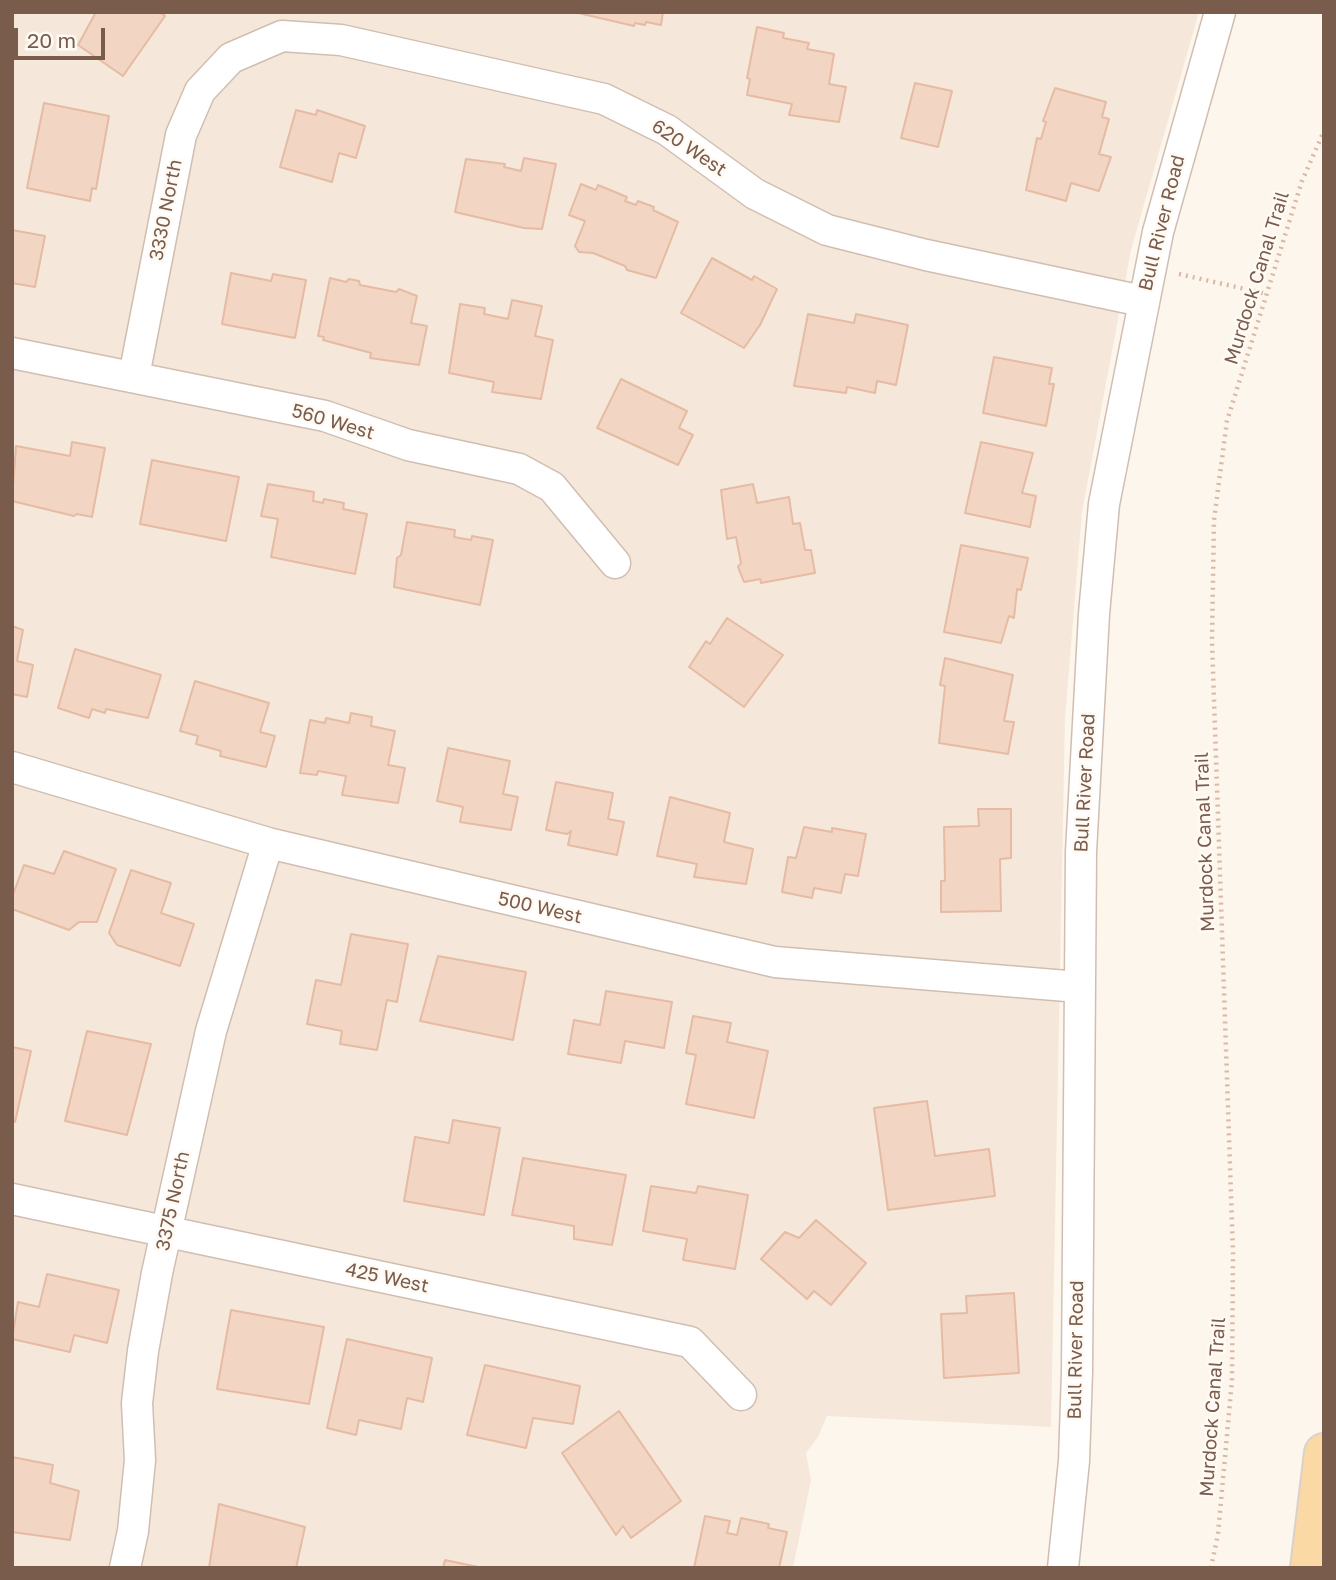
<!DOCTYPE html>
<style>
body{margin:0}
#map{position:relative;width:1336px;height:1580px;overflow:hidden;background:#fdf6ec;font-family:"Golos Text",sans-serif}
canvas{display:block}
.frame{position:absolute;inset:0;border:14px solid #7a5c4d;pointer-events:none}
.scale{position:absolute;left:14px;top:28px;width:91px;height:32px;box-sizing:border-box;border:4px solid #7a5c4d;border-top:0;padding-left:9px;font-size:21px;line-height:24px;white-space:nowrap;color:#7a5c4d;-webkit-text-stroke:5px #fffaf3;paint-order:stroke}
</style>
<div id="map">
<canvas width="1336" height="1580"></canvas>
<div class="frame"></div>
<div class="scale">20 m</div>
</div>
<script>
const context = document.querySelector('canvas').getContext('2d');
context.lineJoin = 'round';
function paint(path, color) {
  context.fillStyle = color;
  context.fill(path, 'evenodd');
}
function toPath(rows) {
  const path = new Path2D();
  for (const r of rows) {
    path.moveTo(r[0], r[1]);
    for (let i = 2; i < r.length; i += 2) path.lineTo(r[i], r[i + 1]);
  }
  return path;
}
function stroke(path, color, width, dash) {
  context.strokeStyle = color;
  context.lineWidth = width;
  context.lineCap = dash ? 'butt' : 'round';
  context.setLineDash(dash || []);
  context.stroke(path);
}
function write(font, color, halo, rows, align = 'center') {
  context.font = font + ' "Golos Text",sans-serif';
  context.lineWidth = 5;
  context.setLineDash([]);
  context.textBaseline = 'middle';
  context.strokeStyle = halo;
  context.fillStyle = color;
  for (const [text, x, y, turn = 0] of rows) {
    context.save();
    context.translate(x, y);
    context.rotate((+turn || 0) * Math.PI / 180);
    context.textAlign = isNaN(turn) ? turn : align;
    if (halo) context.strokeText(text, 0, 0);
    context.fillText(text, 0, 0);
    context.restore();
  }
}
paint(toPath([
 [12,12,1199,12,1131,250,1082,512,1065,718,1051,1427,827,1416,818,1437,806,1453,811,1480,793,1568,12,1568]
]), '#f5e8da');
const building = toPath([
 [96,12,160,12,165,16,123,76,78,45,96,12],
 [574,12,663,12,661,25,646,22,645,25,635,23,634,26,574,12],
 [757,27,784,33,783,38,809,43,807,49,834,54,829,84,846,87,839,122,789,115,792,104,747,95,750,79,747,78,757,27],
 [915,83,952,91,938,147,901,138,915,83],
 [1055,88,1106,102,1102,117,1109,119,1099,154,1111,157,1099,191,1071,183,1066,201,1026,190,1037,138,1041,139,1046,122,1043,121,1055,88],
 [44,103,109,116,96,189,92,188,90,201,27,188,44,103],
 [296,110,316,115,317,110,365,126,356,158,339,153,332,182,280,167,296,110],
 [524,158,556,164,542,229,524,228,455,212,466,159,505,164,504,167,521,171,524,158],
 [581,184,596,190,598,185,627,197,625,201,636,205,638,201,654,207,653,210,678,222,656,278,627,270,625,266,593,253,579,252,575,246,585,221,569,215,581,184],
 [12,230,45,236,35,287,12,283,12,230],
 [712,258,752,280,754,276,777,289,760,325,744,348,681,313,712,258],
 [231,273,271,281,273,274,306,280,295,338,222,324,231,273],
 [330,278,346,282,349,279,359,281,360,285,396,292,399,289,417,296,411,323,427,326,419,365,370,358,371,353,323,340,324,337,318,336,330,278],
 [512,300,542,306,535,336,553,340,541,399,492,392,494,382,449,373,460,304,485,308,484,314,508,319,512,300],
 [808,314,854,323,856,314,908,325,896,385,877,381,875,393,847,387,846,393,794,386,808,314],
 [994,357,1052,368,1049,384,1054,384,1046,426,983,413,994,357],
 [621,379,687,411,679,428,693,435,678,465,597,428,621,379],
 [72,442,105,448,92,517,77,514,74,516,12,501,16,446,70,456,72,442],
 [981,442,1033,453,1022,493,1036,496,1030,527,965,513,981,442],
 [152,460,239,477,226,541,140,524,152,460],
 [268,484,314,492,313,501,323,503,324,499,344,503,343,509,367,514,355,574,271,557,278,519,261,516,268,484],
 [753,484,757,503,789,497,793,524,800,523,805,550,811,550,815,573,761,583,760,579,744,582,738,567,741,563,736,537,727,539,721,490,753,484],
 [407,522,455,530,454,537,471,540,472,536,493,540,480,605,394,587,397,558,401,555,407,522],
 [961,545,1028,558,1021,590,1017,589,1014,618,1009,616,1001,643,944,632,961,545],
 [727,618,783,655,744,707,689,667,706,641,710,644,727,618],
 [12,626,23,630,17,661,33,665,27,697,12,694,12,626],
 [75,649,161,675,148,718,106,709,105,713,92,709,89,718,58,708,75,649],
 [945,658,1013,675,1004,721,1014,722,1008,754,939,743,945,686,940,685,945,658],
 [195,681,269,703,260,732,275,736,266,767,220,756,221,751,196,744,198,736,180,731,195,681],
 [351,713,372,717,371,726,395,731,388,765,405,768,398,803,342,795,346,776,318,771,317,775,300,773,310,720,325,723,326,718,349,723,351,713],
 [448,748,510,761,503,794,518,797,511,830,460,822,463,807,437,801,448,748],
 [556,782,613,793,608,819,624,822,617,855,568,845,571,831,567,834,546,830,556,782],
 [670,797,730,813,724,842,753,849,746,884,694,877,697,864,657,856,670,797],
 [978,809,1011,809,1011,858,1000,859,1001,911,941,912,941,881,945,881,944,827,979,826,978,809],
 [804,827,832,832,832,828,866,834,858,876,845,874,841,893,814,888,812,898,782,892,788,857,796,858,804,827],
 [64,851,116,869,97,922,79,922,69,930,12,909,12,897,24,865,54,874,64,851],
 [131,870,171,883,161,913,194,924,180,966,117,945,109,933,131,870],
 [351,934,408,944,397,1002,387,1000,377,1050,340,1044,342,1031,307,1024,316,980,341,985,351,934],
 [438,956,526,972,513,1040,420,1021,438,956],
 [606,991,672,1002,664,1048,625,1041,621,1063,568,1054,574,1020,600,1025,606,991],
 [693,1016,731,1023,727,1042,768,1051,754,1118,686,1104,696,1055,686,1053,693,1016],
 [87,1031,151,1044,127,1135,65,1121,87,1031],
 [12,1047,31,1051,15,1122,12,1121,12,1047],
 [927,1101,935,1156,989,1149,995,1196,888,1210,874,1108,927,1101],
 [453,1120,500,1128,484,1215,404,1201,415,1137,449,1143,453,1120],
 [523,1158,626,1175,612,1245,574,1239,574,1226,512,1215,523,1158],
 [651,1186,696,1193,698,1186,748,1195,735,1269,683,1260,687,1239,643,1231,651,1186],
 [816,1220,866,1263,831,1305,814,1291,807,1299,761,1259,785,1232,799,1238,816,1220],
 [47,1274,119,1290,107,1343,74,1335,70,1352,12,1339,18,1302,39,1307,47,1274],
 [1014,1293,1019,1373,944,1378,941,1314,967,1313,966,1296,1014,1293],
 [231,1310,324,1327,309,1404,217,1389,231,1310],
 [347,1339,432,1358,423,1402,407,1398,401,1429,359,1420,356,1435,327,1428,347,1339],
 [485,1365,580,1386,573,1424,533,1418,526,1448,467,1435,485,1365],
 [619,1411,681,1501,631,1538,623,1526,616,1535,562,1453,619,1411],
 [12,1457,53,1465,50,1483,79,1491,70,1540,12,1532,12,1457],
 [219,1504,305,1527,296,1568,209,1568,219,1504],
 [705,1516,730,1521,727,1533,737,1535,741,1518,769,1524,768,1528,787,1532,779,1568,694,1568,705,1516],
 [445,1560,483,1568,443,1568,445,1560]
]);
paint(building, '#f3d5c3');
stroke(building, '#e6bba3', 2);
const street = toPath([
 [12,353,325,416,408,445,519,469,552,487,615,563],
 [134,376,181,135,200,91,231,58,282,36,341,40,604,99,667,130,755,194,827,230,926,255,1142,301],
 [12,767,268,843,775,962,1079,987],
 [12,1199,690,1342,741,1395],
 [125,1568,133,1531,140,1460,137,1403,143,1351,157,1273,211,1031,268,843],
 [1063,1568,1074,1461,1077,1372,1081,852,1094,614,1104,504,1158,232,1220,12]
]);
const primary = toPath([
 [1310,1568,1324,1453]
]);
stroke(street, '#d1beb0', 33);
stroke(primary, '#dad1cd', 42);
stroke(toPath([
 [1179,274,1267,294],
 [1211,1568,1218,1534,1232,1380,1233,1253,1212,641,1214,520,1227,421,1302,181,1324,131]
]), '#d9b8a5', 4.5, [2, 5]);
stroke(street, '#fff', 30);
stroke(primary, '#fbd9a5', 38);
write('19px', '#7a5c4d', '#fffaf3', [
 ["620 West",689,148,34],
 ["3330 North",166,210,-79],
 ["Bull River Road",1162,223,-76],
 ["Murdock Canal Trail",1257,278,-73],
 ["560 West",333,422,16],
 ["Bull River Road",1085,783,-87],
 ["Murdock Canal Trail",1205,842,-92],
 ["500 West",540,908,13],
 ["3375 North",173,1201,-78],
 ["425 West",387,1278,12],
 ["Bull River Road",1076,1350,-89],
 ["Murdock Canal Trail",1213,1407,-86]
]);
</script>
